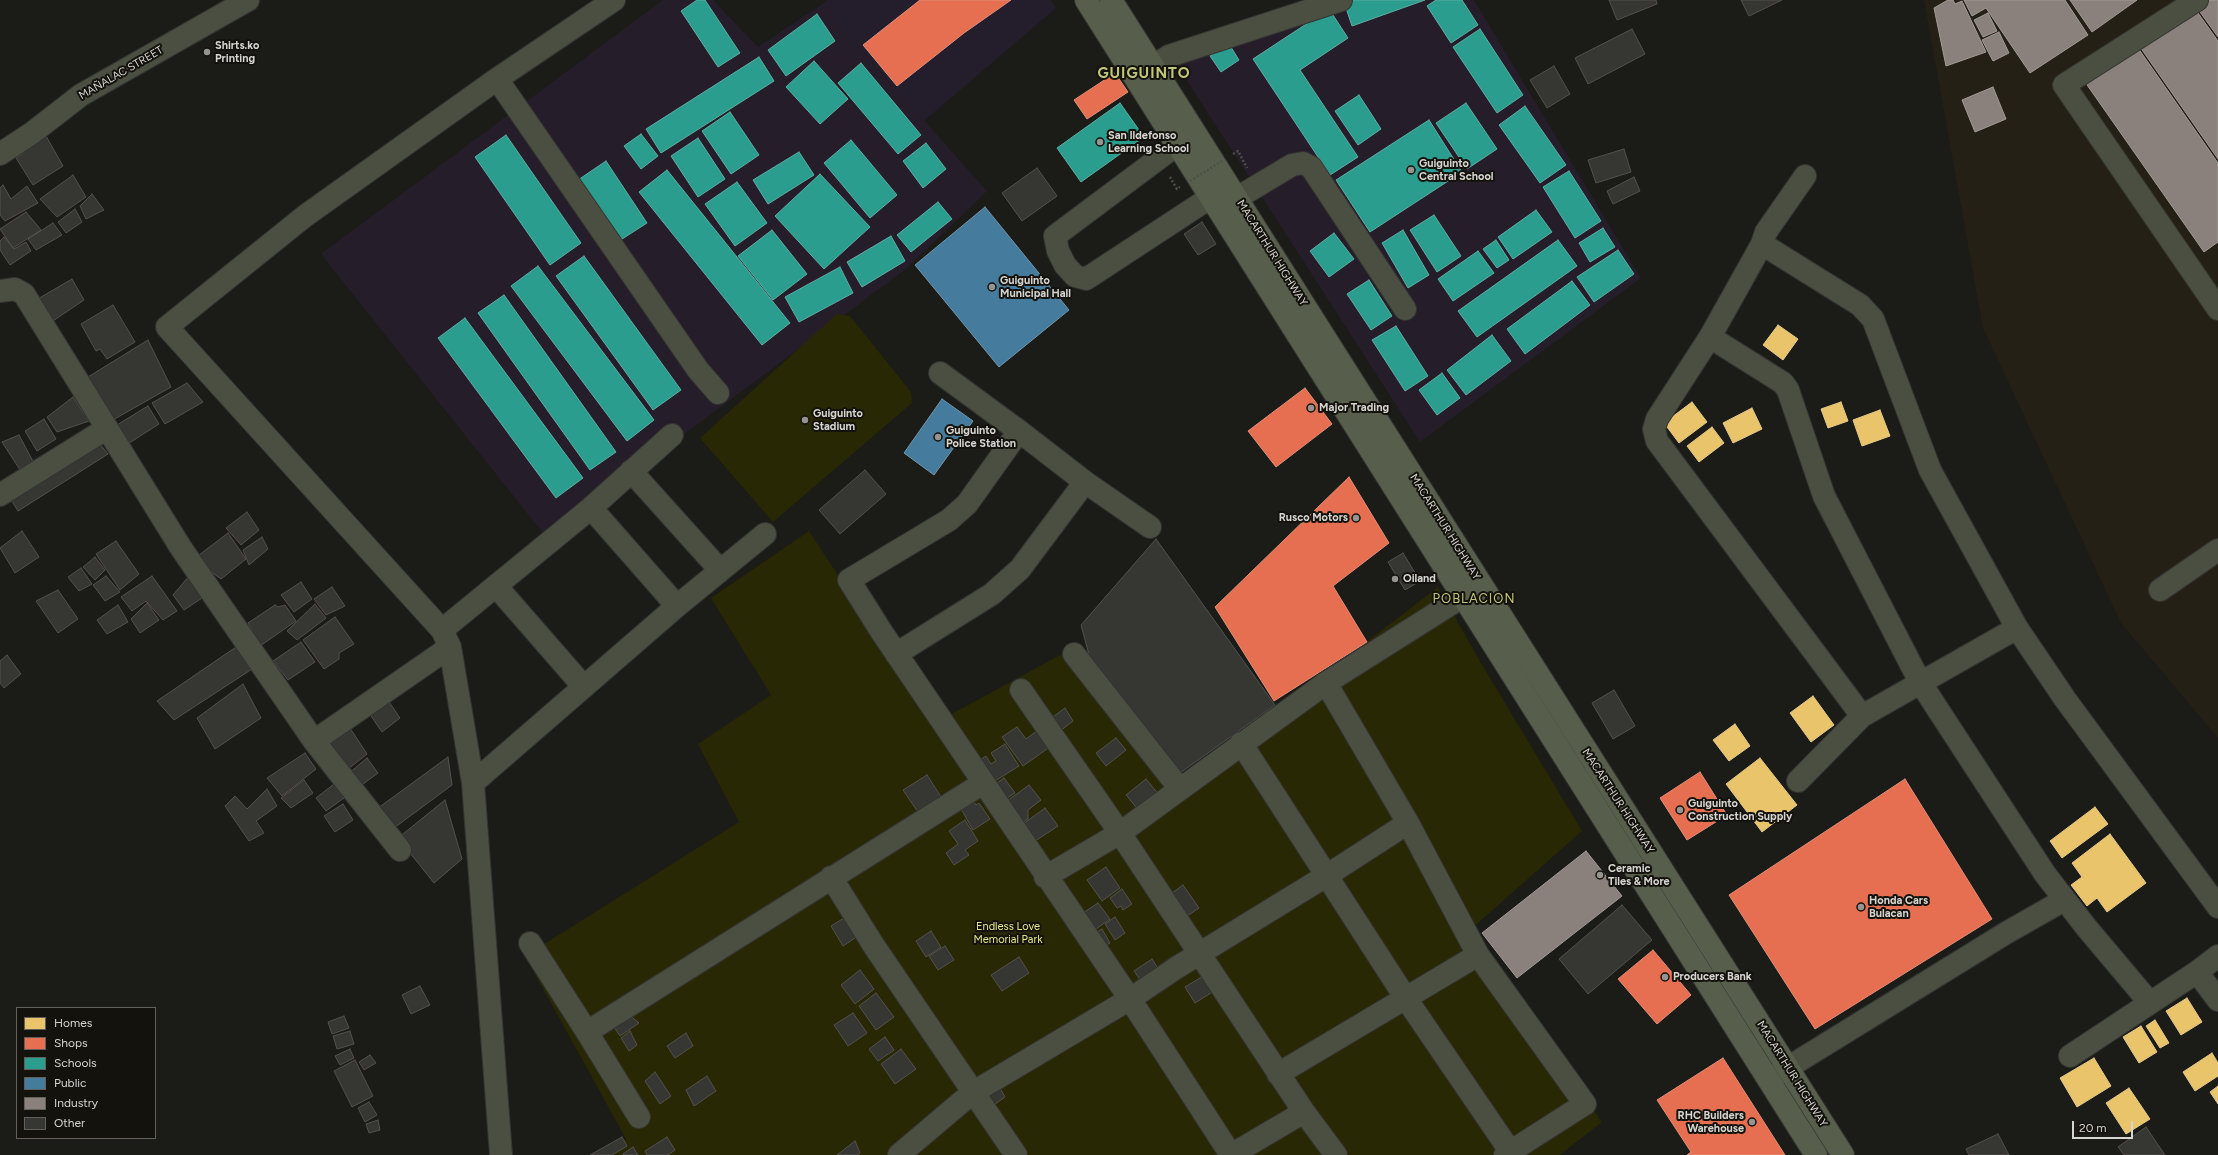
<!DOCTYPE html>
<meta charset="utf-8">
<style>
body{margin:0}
#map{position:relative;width:2218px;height:1155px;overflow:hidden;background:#1b1b17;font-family:Figtree,sans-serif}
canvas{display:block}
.legend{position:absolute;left:16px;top:1007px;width:140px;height:132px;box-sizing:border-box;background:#14120c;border:1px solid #62605b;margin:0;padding:5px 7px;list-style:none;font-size:12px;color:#d7d5d1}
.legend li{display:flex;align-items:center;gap:8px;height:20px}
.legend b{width:20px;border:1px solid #62605b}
.scale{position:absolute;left:2072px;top:1121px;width:61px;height:18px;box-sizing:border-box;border:2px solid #d7d5d1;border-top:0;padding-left:5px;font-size:12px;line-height:14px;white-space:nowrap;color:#d7d5d1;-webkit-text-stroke:3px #14120c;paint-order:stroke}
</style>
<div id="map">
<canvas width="2218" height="1155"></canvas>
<ul class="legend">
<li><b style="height:11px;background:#e9c46a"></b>Homes</li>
<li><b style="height:11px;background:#e76f51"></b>Shops</li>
<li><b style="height:11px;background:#2a9d8f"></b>Schools</li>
<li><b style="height:11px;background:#457b9d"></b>Public</li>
<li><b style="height:11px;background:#8a817c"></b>Industry</li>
<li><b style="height:11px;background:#363633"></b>Other</li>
</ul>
<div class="scale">20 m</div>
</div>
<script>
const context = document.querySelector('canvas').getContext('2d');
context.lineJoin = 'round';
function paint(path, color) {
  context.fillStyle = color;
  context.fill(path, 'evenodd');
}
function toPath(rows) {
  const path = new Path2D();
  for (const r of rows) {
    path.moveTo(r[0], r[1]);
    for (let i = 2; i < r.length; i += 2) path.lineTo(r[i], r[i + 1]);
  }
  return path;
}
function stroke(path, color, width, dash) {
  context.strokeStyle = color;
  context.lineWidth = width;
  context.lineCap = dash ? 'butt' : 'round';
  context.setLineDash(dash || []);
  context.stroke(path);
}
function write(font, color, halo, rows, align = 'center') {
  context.font = font + ' Figtree,sans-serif';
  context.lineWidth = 4;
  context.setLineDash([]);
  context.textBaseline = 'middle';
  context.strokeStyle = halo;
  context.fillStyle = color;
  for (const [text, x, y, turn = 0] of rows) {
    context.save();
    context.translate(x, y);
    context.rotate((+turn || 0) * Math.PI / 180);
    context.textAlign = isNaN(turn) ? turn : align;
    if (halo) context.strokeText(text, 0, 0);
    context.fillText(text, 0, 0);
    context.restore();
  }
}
paint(toPath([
 [827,0,1051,0,1056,8,924,121,821,5]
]), '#241e2c');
paint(toPath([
 [1924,0,2218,0,2218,738,2121,623,1983,328]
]), '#242015');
paint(toPath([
 [663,0,713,0,758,47,821,5,987,191,906,269,546,537,321,254],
 [1336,0,1474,0,1641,278,1420,442,1175,62]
]), '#251e2a');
paint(toPath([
 [837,314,850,316,911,392,912,403,773,522,700,438],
 [809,531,935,723,1073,648,1177,788,1438,587,1478,658,1582,831,1469,931,1602,1122,1560,1155,600,1155,626,1139,525,956,739,822,698,744,771,695,711,598]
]), '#282804');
const homes = toPath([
 [1778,325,1798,339,1783,360,1763,345,1778,325],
 [1692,402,1707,422,1679,443,1664,423,1692,402],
 [1841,402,1848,421,1828,428,1821,409,1841,402],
 [1752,408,1762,429,1733,443,1723,423,1752,408],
 [1880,410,1890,436,1862,446,1853,420,1880,410],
 [1712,427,1724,443,1699,462,1687,446,1712,427],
 [1813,696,1834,725,1811,742,1790,713,1813,696],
 [1735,724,1750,746,1729,761,1713,740,1735,724],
 [1760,758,1797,805,1762,832,1726,784,1760,758],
 [2095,807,2108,824,2062,858,2050,841,2095,807],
 [2110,834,2146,883,2107,912,2097,898,2087,906,2071,885,2082,877,2072,863,2110,834],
 [2187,998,2202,1022,2181,1035,2166,1011,2187,998],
 [2155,1020,2169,1043,2160,1048,2146,1026,2155,1020],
 [2141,1026,2157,1052,2139,1063,2123,1037,2141,1026],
 [2212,1053,2218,1063,2218,1076,2195,1091,2183,1072,2212,1053],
 [2094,1058,2111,1086,2077,1107,2060,1078,2094,1058],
 [2218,1086,2218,1104,2210,1092,2218,1086],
 [2129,1088,2150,1119,2126,1134,2106,1103,2129,1088]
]);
paint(homes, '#e9c46a');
stroke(homes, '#e4c989', 1);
const shops = toPath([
 [920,0,1011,0,964,33,897,86,863,45,920,0],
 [1115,73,1128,92,1087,119,1074,100,1115,73],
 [1305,388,1332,424,1276,467,1248,431,1305,388],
 [1349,477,1389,543,1333,586,1367,642,1274,701,1215,607,1349,477],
 [1700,772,1727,815,1687,840,1660,798,1700,772],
 [1905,779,1992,919,1815,1029,1729,895,1905,779],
 [1653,950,1691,995,1657,1024,1618,979,1653,950],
 [1723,1058,1785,1155,1687,1155,1691,1152,1657,1100,1723,1058]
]);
paint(shops, '#e76f51');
stroke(shops, '#e28e77', 1);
const schools = toPath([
 [697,0,705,0,740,53,718,67,681,11,697,0],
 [1351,0,1425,0,1352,26,1344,2,1351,0],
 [1436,0,1462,0,1478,25,1451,43,1427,6,1436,0],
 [1329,9,1348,38,1300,70,1358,157,1330,175,1253,59,1329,9],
 [817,14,835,41,786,76,768,50,817,14],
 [1480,29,1523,95,1497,113,1453,47,1480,29],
 [1229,44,1239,60,1221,72,1210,56,1229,44],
 [759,57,774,81,661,153,646,129,759,57],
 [814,61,848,99,820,124,786,87,814,61],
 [861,63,921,135,898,154,838,83,861,63],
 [1359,95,1381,129,1358,145,1335,111,1359,95],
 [1120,103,1144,137,1081,182,1057,148,1120,103],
 [1466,103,1497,149,1467,169,1436,123,1466,103],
 [1525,106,1566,165,1540,183,1499,125,1525,106],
 [730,112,759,155,731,174,702,131,730,112],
 [1429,120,1462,172,1370,232,1336,180,1429,120],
 [641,134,658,156,641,169,624,146,641,134],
 [506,135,581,243,550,265,475,157,506,135],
 [698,138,725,179,698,197,671,156,698,138],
 [851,140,897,195,870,218,824,163,851,140],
 [926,143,946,169,923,188,903,161,926,143],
 [799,152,814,175,768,204,753,180,799,152],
 [606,161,647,223,619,241,578,180,606,161],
 [667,170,790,323,762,345,639,192,667,170],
 [1569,171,1601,221,1575,238,1543,187,1569,171],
 [820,174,870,227,824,269,775,216,820,174],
 [737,182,767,223,735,246,705,204,737,182],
 [938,202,952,219,911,252,897,235,938,202],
 [1536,210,1552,232,1513,259,1498,237,1536,210],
 [1434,215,1461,256,1437,272,1410,230,1434,215],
 [1603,228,1615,247,1590,262,1579,243,1603,228],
 [772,230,807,274,773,300,738,256,772,230],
 [1403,230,1429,275,1408,288,1382,243,1403,230],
 [1334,233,1354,259,1329,277,1310,251,1334,233],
 [891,236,905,261,862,287,847,262,891,236],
 [1496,240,1509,260,1497,268,1483,249,1496,240],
 [1558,240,1577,266,1477,337,1458,311,1558,240],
 [1618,250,1634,274,1594,302,1577,277,1618,250],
 [1478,251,1494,273,1453,301,1438,279,1478,251],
 [584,256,681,390,653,410,556,276,584,256],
 [538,266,654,420,627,441,511,286,538,266],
 [840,267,853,293,799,322,785,297,840,267],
 [1369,280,1392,316,1371,330,1347,294,1369,280],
 [1572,281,1590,305,1525,354,1507,329,1572,281],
 [504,295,616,452,590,470,478,313,504,295],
 [465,318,583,478,556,498,438,338,465,318],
 [1396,326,1428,376,1405,391,1372,340,1396,326],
 [1492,335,1511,361,1466,395,1447,370,1492,335],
 [1442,373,1460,398,1437,415,1419,390,1442,373]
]);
paint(schools, '#2a9d8f');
stroke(schools, '#5eaea3', 1);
const public = toPath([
 [985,207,1069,310,999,367,915,265,985,207],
 [942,399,973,421,934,475,904,453,942,399]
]);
paint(public, '#457b9d');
stroke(public, '#7196ad', 1);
const industry = toPath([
 [1948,0,1953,0,1955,4,1962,1,1986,52,1946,66,1934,8,1948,0],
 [1964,0,2065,0,2088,35,2030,73,1986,8,1972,16,1964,0],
 [2070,0,2137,0,2092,32,2070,0],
 [2202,0,2218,0,2218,37,2195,5,2202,0],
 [2193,6,2218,41,2218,159,2138,44,2193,6],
 [1988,13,1997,31,1983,37,1974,20,1988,13],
 [1999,32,2009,53,1993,61,1982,40,1999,32],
 [2136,45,2218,163,2218,242,2204,252,2085,82,2136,45],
 [1993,87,2006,119,1975,132,1962,100,1993,87],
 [1586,851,1622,896,1517,978,1482,933,1586,851]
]);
paint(industry, '#8a817c');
stroke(industry, '#a19a96', 1);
const building = toPath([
 [1609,0,1656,0,1657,4,1617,20,1609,0],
 [1741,0,1782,0,1749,16,1741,0],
 [1632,29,1645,54,1588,84,1575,58,1632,29],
 [1554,66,1570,94,1547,108,1530,80,1554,66],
 [46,136,63,166,33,185,16,158,46,136],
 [1624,149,1631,172,1596,183,1588,160,1624,149],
 [1037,168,1057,196,1022,221,1002,193,1037,168],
 [73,175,86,197,57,217,40,199,73,175],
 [1634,177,1640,191,1613,204,1607,191,1634,177],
 [3,185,11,199,27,186,38,203,5,221,0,215,0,188,3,185],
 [92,194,104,210,86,219,80,206,92,194],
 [75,209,82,222,66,233,58,222,75,209],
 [26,212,41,230,13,248,0,229,26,212],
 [1202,222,1216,244,1198,255,1184,234,1202,222],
 [53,223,62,235,36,250,28,239,53,223],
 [4,237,14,249,26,242,31,251,10,265,0,250,0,241,4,237],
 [72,279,84,300,50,323,36,300,72,279],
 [113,305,135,342,107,359,100,349,96,351,81,324,113,305],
 [148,340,171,387,111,421,88,377,148,340],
 [187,383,203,402,165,424,152,403,187,383],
 [73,397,89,421,57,432,47,417,73,397],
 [148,406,159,424,123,447,112,428,148,406],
 [44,419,56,439,37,451,25,431,44,419],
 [19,435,35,465,22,473,2,442,19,435],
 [96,439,108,454,18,511,7,493,96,439],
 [865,470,886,494,840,534,819,510,865,470],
 [247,512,259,530,241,545,226,528,247,512],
 [22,531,39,557,15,573,0,548,22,531],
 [228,533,246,559,221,579,206,568,199,555,228,533],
 [262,537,268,549,249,565,243,550,262,537],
 [1156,539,1275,705,1173,778,1091,662,1081,625,1156,539],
 [116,541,139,574,120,590,96,554,116,541],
 [1403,553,1420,581,1405,590,1388,562,1403,553],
 [95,557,105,570,95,580,83,567,95,557],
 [81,568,92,584,79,591,68,577,81,568],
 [106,576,120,592,105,601,93,585,106,576],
 [152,576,177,611,163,620,146,601,132,611,121,597,152,576],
 [189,576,202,598,184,610,173,595,189,576],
 [301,582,312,599,294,612,281,595,301,582],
 [332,587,345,606,326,615,314,599,332,587],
 [58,590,78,619,58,633,36,601,58,590],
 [147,603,159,620,140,633,131,619,147,603],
 [315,604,326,618,297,640,287,631,315,604],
 [118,605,128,622,107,634,97,620,118,605],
 [275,605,278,607,285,605,296,621,260,646,248,623,275,605],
 [335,617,354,644,339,653,339,659,324,669,303,640,335,617],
 [301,642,315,662,288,680,273,661,301,642],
 [239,645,252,669,174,720,157,701,239,645],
 [7,655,21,674,4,688,0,683,0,661,7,655],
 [243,684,261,718,215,749,197,718,243,684],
 [1614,690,1635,726,1613,739,1592,703,1614,690],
 [387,699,400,718,382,732,369,713,387,699],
 [1065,708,1073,721,1055,735,1046,722,1065,708],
 [348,725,367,754,347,770,324,741,348,725],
 [1017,727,1026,739,1042,727,1054,744,1023,766,1002,737,1017,727],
 [1116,738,1126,750,1106,766,1096,753,1116,738],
 [1005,744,1019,766,987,786,974,764,986,756,991,764,996,761,991,753,1005,744],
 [305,753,316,769,282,796,267,778,305,753],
 [448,757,452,785,390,831,374,811,448,757],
 [367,758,378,773,359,787,348,774,367,758],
 [927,775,943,800,920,815,903,790,927,775],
 [1004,778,1015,793,1001,802,991,787,1004,778],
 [1146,779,1160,796,1140,812,1126,795,1146,779],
 [304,780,313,793,291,808,281,798,304,780],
 [334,784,344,798,326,811,316,798,334,784],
 [1029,785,1041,800,1028,810,1028,819,1017,826,1003,804,1029,785],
 [267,789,277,806,256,821,264,833,249,841,225,806,235,796,247,809,267,789],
 [972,799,976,805,979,803,990,819,973,830,960,807,972,799],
 [445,800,462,859,434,883,398,838,445,800],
 [343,804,353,820,335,832,324,816,343,804],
 [1045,808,1058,826,1029,845,1019,827,1045,808],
 [965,820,978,841,965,850,969,855,954,865,946,853,958,844,949,831,965,820],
 [1106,867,1120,888,1102,901,1087,880,1106,867],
 [1183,885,1199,908,1181,920,1165,898,1183,885],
 [1122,889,1132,904,1123,910,1121,906,1117,908,1110,898,1122,889],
 [1098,903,1110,919,1089,934,1077,917,1098,903],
 [1622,905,1652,940,1588,994,1559,959,1622,905],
 [849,915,861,934,843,946,831,926,849,915],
 [1115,917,1125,933,1115,940,1105,924,1115,917],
 [1102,929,1110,943,1099,950,1090,936,1102,929],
 [931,931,941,947,926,957,916,941,931,931],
 [945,946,954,960,938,970,929,956,945,946],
 [1019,957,1029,973,1002,991,991,975,1019,957],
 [1152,959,1161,973,1143,984,1134,971,1152,959],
 [860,970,874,989,855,1004,841,985,860,970],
 [1208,973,1217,989,1195,1003,1185,987,1208,973],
 [420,986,430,1005,411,1014,402,995,420,986],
 [876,993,894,1017,876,1030,859,1006,876,993],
 [626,1012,639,1023,620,1036,610,1021,626,1012],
 [853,1013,867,1033,848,1046,834,1025,853,1013],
 [344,1016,349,1028,332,1034,328,1022,344,1016],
 [350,1031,354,1044,337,1049,333,1036,350,1031],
 [630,1031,637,1045,629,1051,621,1038,630,1031],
 [686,1033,693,1046,675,1058,667,1046,686,1033],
 [885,1037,894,1050,878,1061,869,1049,885,1037],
 [350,1049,354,1058,340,1065,335,1056,350,1049],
 [901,1049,916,1069,895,1084,881,1064,901,1049],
 [370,1055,376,1063,364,1070,359,1062,370,1055],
 [355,1060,373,1096,352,1107,334,1071,355,1060],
 [655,1072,671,1096,660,1104,645,1081,655,1072],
 [707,1076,716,1091,694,1106,686,1090,707,1076],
 [997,1083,1005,1097,990,1108,980,1093,997,1083],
 [369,1102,377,1115,365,1122,358,1108,369,1102],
 [378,1120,380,1130,369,1133,366,1124,378,1120],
 [2146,1127,2165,1155,2124,1155,2118,1147,2146,1127],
 [1998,1134,2009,1155,1969,1155,1966,1149,1998,1134],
 [622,1137,627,1146,612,1155,590,1155,622,1137],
 [667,1137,675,1150,668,1155,647,1155,645,1151,667,1137],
 [855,1141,860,1153,857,1155,837,1155,855,1141],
 [633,1147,638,1155,624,1155,623,1154,633,1147]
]);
paint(building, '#363633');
stroke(building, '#53514e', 1);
const minor = toPath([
 [2197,0,2064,85,2218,309],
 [1137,77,1169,56,1341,0],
 [497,79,698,370,718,393],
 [1178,144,1055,236,1058,251,1065,265,1075,276,1086,279,1211,197],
 [0,154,32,133,81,95,248,0],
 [1805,176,1766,232,1762,244,1710,337,1657,419,1654,429,1657,441,1862,716],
 [1237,198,1292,165,1303,163,1311,167,1405,309],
 [1762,244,1860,305,1873,319,1930,470,2017,628,2065,699,2218,907],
 [0,291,15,289,24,294,181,548,314,741,400,850],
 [1710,337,1783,383,1788,390,1824,496,1920,682,2045,874,2086,927,2150,1003],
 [940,373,1019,431],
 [631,471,720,570],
 [0,495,106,429],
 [591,508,677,606],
 [1150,527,1085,482,1019,431,967,504,949,520,849,580,881,631,1130,999,1231,1155],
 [496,586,584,687],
 [2160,590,2218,550],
 [442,630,591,508,672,435],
 [896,654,992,594,1020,569,1085,482],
 [1074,654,1180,789],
 [1326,683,1408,823,1478,955,1585,1104,1505,1155],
 [1021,690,1120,833,1304,1112,1336,1155],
 [314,741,450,647],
 [1241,743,1405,997,1510,1151],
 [1798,781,1862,716,2017,628],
 [473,783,677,606,765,534],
 [831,877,874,946,1016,1155],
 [1045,877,1120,833,1326,683,1462,597],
 [530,943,587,1032,983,783],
 [2197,972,2218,1000],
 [587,1032,639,1117],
 [2070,1056,2197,972,2218,956],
 [1278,1074,1478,955],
 [1771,1078,2006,933,2064,900],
 [501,1155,473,783,450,647,442,630,167,327,305,216,497,79,614,0],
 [899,1155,972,1093,1130,999,1176,968,1326,876,1408,823],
 [1231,1155,1304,1112]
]);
const highway = toPath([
 [1086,0,1816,1155],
 [1111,0,1843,1155]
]);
stroke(minor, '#343432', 24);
stroke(highway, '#343432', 24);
stroke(toPath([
 [1233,154,1238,151,1247,168],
 [1170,177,1177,189,1180,187]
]), '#4c5046', 2.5, [2, 2]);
stroke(minor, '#4a4f41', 22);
stroke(highway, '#575e4b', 22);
stroke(toPath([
 [1190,181,1222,161]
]), '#4c5046', 2.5, [2, 2]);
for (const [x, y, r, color] of [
 [207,52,4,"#959490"],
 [1100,142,4,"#959490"],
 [1411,170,4,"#959490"],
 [992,287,4,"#959490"],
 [1311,408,4,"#959490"],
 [805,420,4,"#959490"],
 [938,437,4,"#959490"],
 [1356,518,4,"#959490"],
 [1395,579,4,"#959490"],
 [1680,810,4,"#959490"],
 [1600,875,4,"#959490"],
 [1861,907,4,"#959490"],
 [1665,977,4,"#959490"],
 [1752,1122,4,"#959490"]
]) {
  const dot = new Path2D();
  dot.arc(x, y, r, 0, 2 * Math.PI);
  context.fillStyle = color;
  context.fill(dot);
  stroke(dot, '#14120c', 1.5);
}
write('bold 11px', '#d7d5d1', '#14120c', [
 ["Shirts.ko",215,46],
 ["Printing",215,59],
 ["San Ildefonso",1108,136],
 ["Learning School",1108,149],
 ["Guiguinto",1419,164],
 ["Central School",1419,177],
 ["Guiguinto",1000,281],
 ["Municipal Hall",1000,294],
 ["Major Trading",1319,408],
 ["Guiguinto",813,414],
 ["Stadium",813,427],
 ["Guiguinto",946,431],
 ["Police Station",946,444],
 ["Rusco Motors",1348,518,"right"],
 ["Oiland",1403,579],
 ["Guiguinto",1688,804],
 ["Construction Supply",1688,817],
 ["Ceramic",1608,869],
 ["Tiles & More",1608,882],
 ["Honda Cars",1869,901],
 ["Bulacan",1869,914],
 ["Producers Bank",1673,977],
 ["RHC Builders",1744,1116,"right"],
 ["Warehouse",1744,1129,"right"]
], 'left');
write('11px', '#d7d5d1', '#14120c', [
 ["MAÑALAC STREET",121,73,-30],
 ["MACARTHUR HIGHWAY",1272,253,58],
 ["MACARTHUR HIGHWAY",1445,527,58],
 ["MACARTHUR HIGHWAY",1618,801,57],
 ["MACARTHUR HIGHWAY",1792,1074,58]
]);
write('11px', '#e6ea87', '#14120c', [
 ["Endless Love",1008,927],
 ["Memorial Park",1008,940]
]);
context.letterSpacing = '1px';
write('13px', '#c1c779', '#14120c', [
 ["POBLACION",1474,599]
]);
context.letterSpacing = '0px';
context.letterSpacing = '1px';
write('bold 15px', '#c1c779', '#14120c', [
 ["GUIGUINTO",1144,74]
]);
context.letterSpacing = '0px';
</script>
